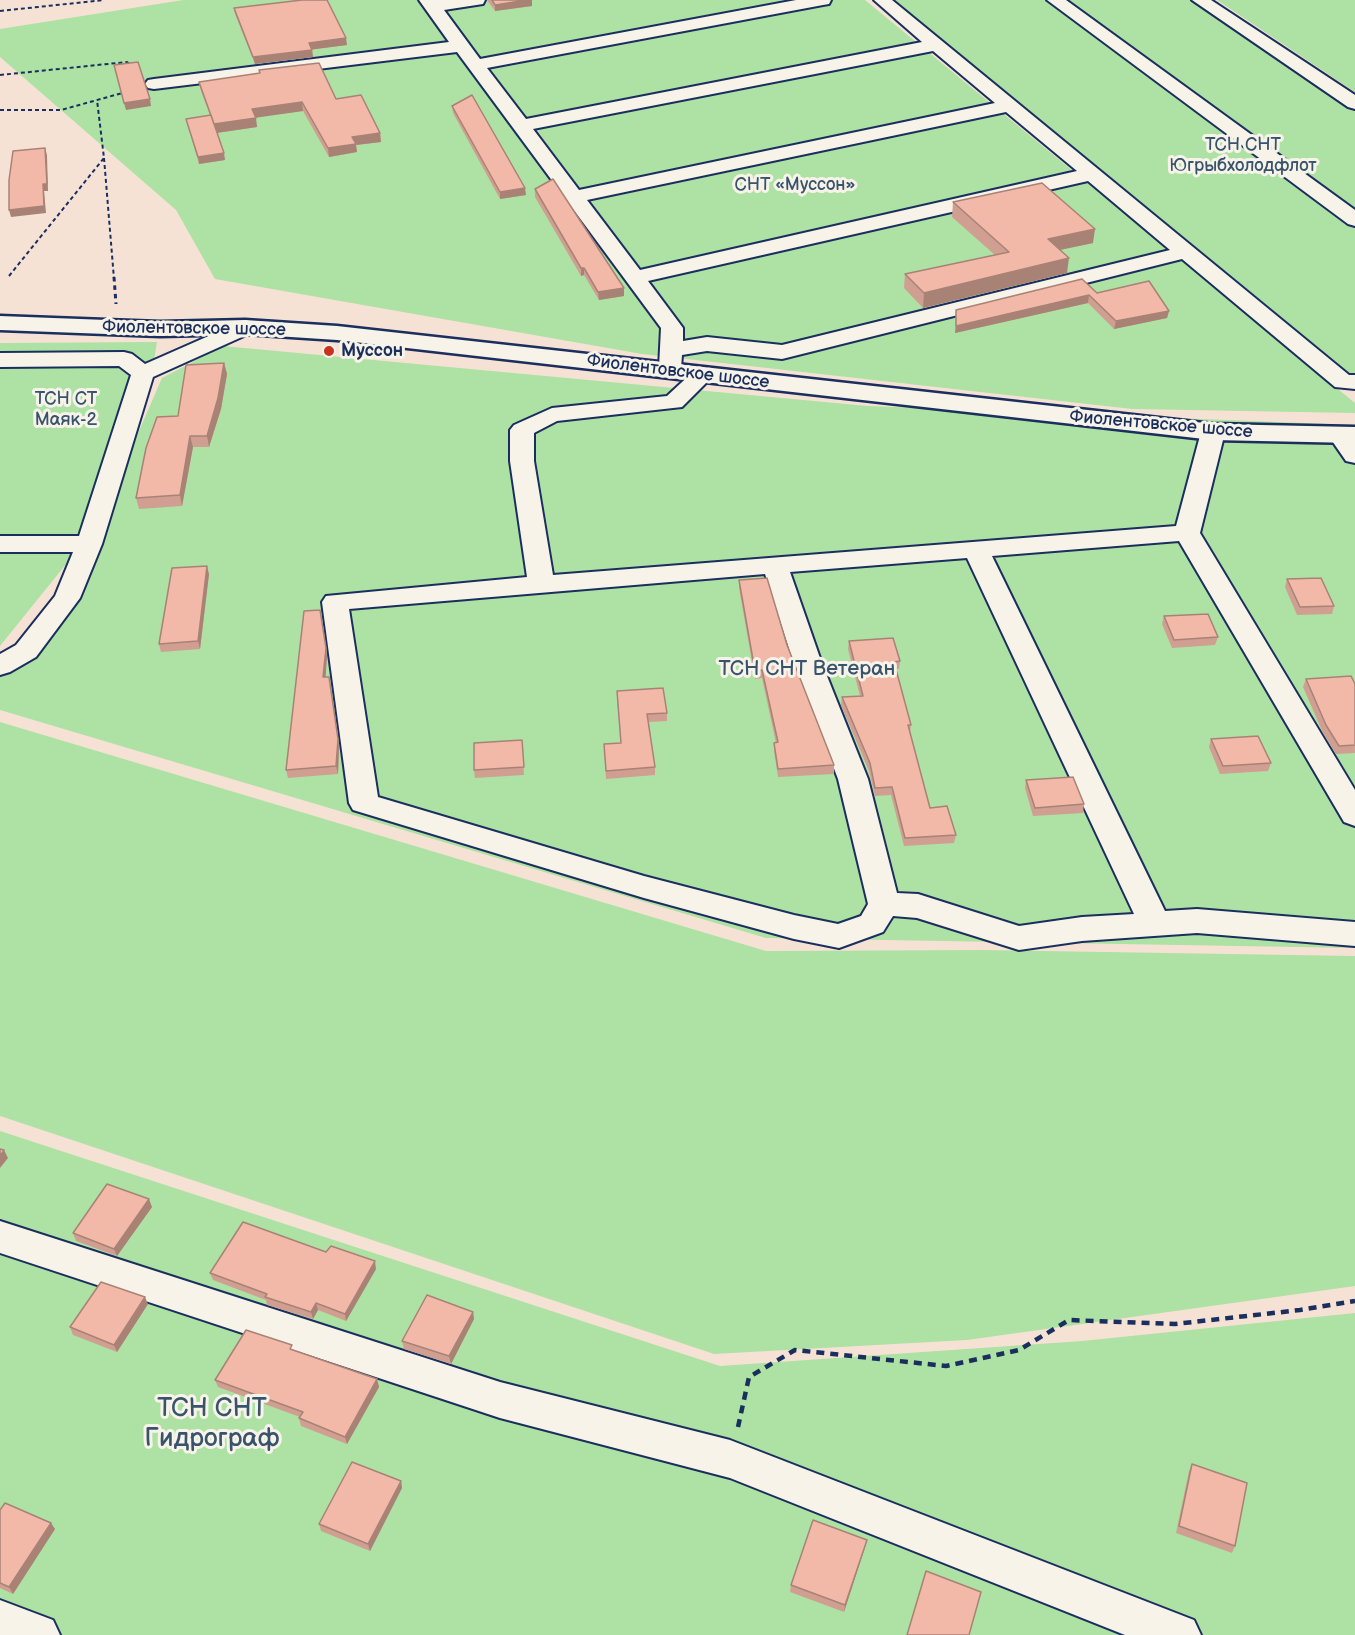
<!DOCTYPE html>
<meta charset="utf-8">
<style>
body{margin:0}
canvas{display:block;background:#f6e2d5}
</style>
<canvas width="1355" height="1635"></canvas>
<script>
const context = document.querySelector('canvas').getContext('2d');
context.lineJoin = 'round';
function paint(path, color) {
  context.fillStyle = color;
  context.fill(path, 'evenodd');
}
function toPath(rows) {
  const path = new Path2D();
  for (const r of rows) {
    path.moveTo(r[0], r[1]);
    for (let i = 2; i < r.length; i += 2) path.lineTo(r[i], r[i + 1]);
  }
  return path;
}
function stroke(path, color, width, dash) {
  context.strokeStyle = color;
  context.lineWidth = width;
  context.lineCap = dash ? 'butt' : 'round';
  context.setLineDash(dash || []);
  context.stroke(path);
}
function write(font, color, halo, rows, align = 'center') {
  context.font = font + ' "Balsamiq Sans",sans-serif';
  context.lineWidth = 6;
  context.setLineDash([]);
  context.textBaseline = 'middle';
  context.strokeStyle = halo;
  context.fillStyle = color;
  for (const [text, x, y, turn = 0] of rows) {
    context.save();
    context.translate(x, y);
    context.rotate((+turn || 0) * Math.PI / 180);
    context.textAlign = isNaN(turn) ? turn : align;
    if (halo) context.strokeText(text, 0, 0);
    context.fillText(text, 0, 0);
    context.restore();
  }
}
paint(toPath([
 [183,0,865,0,1355,403,1355,413,1132,409,642,354,215,279,176,210,0,57,0,29],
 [891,0,1201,0,1355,100,1355,391],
 [1217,0,1355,0,1355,92],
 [157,342,151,379,71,558,0,646,0,343],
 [223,346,868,406,1355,425,1355,948,766,938,0,710,0,677,52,631,162,378],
 [0,722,766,951,982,950,1355,956,1355,1286,967,1340,714,1354,0,1116],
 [0,1131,720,1366,1082,1341,1355,1313,1355,1635,0,1635]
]), '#ade2a4');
const minor = toPath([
 [419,0,485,0,483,4,444,10,480,59,796,0,831,0,829,4,823,5,487,68,526,119,922,42,874,0,892,0,1349,375,1355,375,1355,389,1335,387,1182,259,782,359,707,351,682,355,681,368,678,373,670,375,662,373,659,368,661,328,457,52,154,89,148,88,145,84,148,80,154,79,449,42,419,0],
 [933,51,995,103,579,190,533,129,933,51],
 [1006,112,1077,171,640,270,587,200,1006,112],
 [1088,181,1170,250,782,345,707,337,683,341,683,328,648,281,1088,181],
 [1047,0,1066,0,1355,210,1355,226,1348,224,1047,0],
 [1192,0,1211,0,1355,95,1355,109,1348,107,1192,0],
 [245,320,253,322,256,327,253,332,153,377,102,544,80,598,36,657,10,672,0,675,0,654,16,645,55,596,73,552,0,552,0,536,79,536,131,375,119,366,0,367,0,353,124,352,132,354,145,364,245,320],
 [703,368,711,370,714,375,682,407,557,421,534,433,534,461,553,575,1176,526,1201,432,1205,427,1213,425,1221,427,1225,432,1200,533,1355,790,1355,826,1344,822,1179,541,992,556,1165,911,1197,909,1355,922,1355,946,1197,933,1082,941,1019,950,917,918,893,916,883,932,839,948,794,939,644,898,353,810,349,803,322,602,326,596,527,577,510,461,510,430,514,425,552,408,667,396,695,370,703,368],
 [967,558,1134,914,1082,917,1019,926,918,894,897,893,868,779,821,661,790,572,967,558],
 [765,574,793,661,838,779,868,904,861,916,838,924,794,915,644,876,378,797,349,609,765,574],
 [1340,428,1348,430,1355,439,1355,463,1346,461,1328,435,1332,430,1340,428],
 [0,1221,500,1382,730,1440,1194,1620,1201,1635,1125,1635,730,1478,500,1418,0,1253,0,1221],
 [0,1600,53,1620,60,1635,0,1635,0,1600]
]);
const major = toPath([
 [0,316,160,322,245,320,337,326,1213,424,1355,427,1355,443,1213,440,337,340,245,334,160,336,0,330,0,316]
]);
stroke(minor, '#1b2f5e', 4);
stroke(major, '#1b2f5e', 5);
stroke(toPath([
 [0,11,104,0],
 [0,75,127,62,132,66],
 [0,110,61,110,126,92],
 [104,158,114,279],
 [9,276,104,158,97,100]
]), '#1b2f5e', 2, [4, 3]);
stroke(toPath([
 [114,277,116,304]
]), '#1b2f5e', 3, [4.5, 4]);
stroke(toPath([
 [738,1427,749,1377,795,1350,946,1366,1019,1350,1069,1320,1175,1324,1300,1310,1355,1301]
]), '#1b2f5e', 4.5, [8, 6]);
paint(minor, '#f7f3e8');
paint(major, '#f7f3e8');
paint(toPath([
 [487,0,532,0,532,6,495,11],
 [234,8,347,45,312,49,313,57,255,64,235,14],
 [259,70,336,99,380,133,381,142,356,145,357,152,329,157,303,111,255,117,257,127,217,133,225,160,199,164,186,119,210,115,201,91,199,82,259,74],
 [452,106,526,195,500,199,453,113],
 [535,189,624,288,624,296,599,300,584,275,581,276,535,197],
 [953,202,1093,243,1060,250,1067,273,923,308,904,288,905,274,995,255,952,217],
 [1097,293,1169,311,1167,318,1114,329,1088,303,955,333,956,310],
 [224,363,227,374,221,409,209,447,193,447,182,506,139,509,136,498,178,416],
 [209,574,200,649,161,652,159,644],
 [1287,579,1334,606,1332,614,1297,615,1285,587],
 [739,580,787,645,834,765,834,774,778,777,774,751,774,743,776,743,762,678,755,679,739,588],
 [1164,616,1218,637,1215,645,1172,648,1162,624],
 [849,641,900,661,899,669,896,669,911,725,910,732,930,808,956,835,954,843,904,846,891,795,875,796,869,771,841,705,842,697,860,696,848,649],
 [327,656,325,677,339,747,338,774,288,778,286,770],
 [1306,679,1355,684,1355,753,1336,754,1323,733,1303,687],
 [617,699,667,713,667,721,649,722,655,767,655,775,606,779,604,744,621,743],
 [1211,739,1271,763,1268,771,1220,774,1209,747],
 [522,740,524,775,475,778,474,770],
 [1026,780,1084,804,1083,813,1033,816,1025,788],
 [152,1207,117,1256,76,1241,73,1233],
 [326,1252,376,1269,346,1321,318,1310,313,1319,267,1305,266,1300,213,1280,210,1273],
 [148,1304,117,1352,73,1335,70,1327],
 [473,1312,474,1319,451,1364,404,1349,402,1341],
 [293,1350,377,1379,379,1387,347,1444,301,1426,299,1418,300,1417,218,1387,215,1380],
 [1192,1464,1235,1546,1232,1553,1176,1533,1189,1471],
 [401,1481,402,1488,370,1551,321,1531,319,1524],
 [0,1510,55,1529,13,1594,0,1588],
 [865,1547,844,1612,790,1592,791,1585]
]), '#d09f91');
paint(toPath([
 [527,0,532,0,532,6,495,11,495,5],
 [346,38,347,45,309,50,309,43],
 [312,50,313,57,255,64,253,57],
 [150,99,151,106,126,110,124,103],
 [302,102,303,111,254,118,252,109],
 [256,118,257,127,216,133,214,124],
 [380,133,381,142,356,145,357,152,329,157,328,148,352,137],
 [45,148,47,155,48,191,44,191,46,213,11,217,9,210],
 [224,153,225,160,199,164,198,157],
 [525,188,526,195,500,199,500,192],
 [1095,229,1093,243,1045,253,1048,239],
 [1069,258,1067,273,923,308,924,293],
 [581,268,584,268,584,275,581,276],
 [624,288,624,296,599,300,598,292],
 [1089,295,1088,303,955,333,956,326],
 [1169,311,1167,318,1114,329,1116,321],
 [224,363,227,374,221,409,209,447,207,436],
 [190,436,193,447,182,506,180,495],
 [207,566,209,574,200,649,198,641],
 [320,610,327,656,325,686,323,677],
 [329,677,339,747,338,774,336,766],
 [4,1150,8,1158,0,1168,0,1156],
 [149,1199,152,1207,117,1256,114,1249],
 [375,1261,376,1269,346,1321,345,1314],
 [145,1297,148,1304,117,1352,114,1345],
 [316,1303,318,1310,313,1319,311,1312],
 [473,1312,474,1319,451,1364,449,1356],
 [377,1379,379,1387,347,1444,345,1437],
 [401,1481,402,1488,370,1551,368,1544],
 [51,1523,55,1529,13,1594,9,1587],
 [867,1540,865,1547,844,1612,845,1605]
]), '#a98276');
const building = toPath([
 [302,0,327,0,346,38,309,43,312,50,253,57,234,8,302,0],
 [492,0,527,0,495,5,492,0],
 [138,62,150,99,124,103,114,65,138,62],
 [319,63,336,99,361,95,380,133,352,137,356,144,328,148,302,102,252,109,256,118,214,124,199,82,260,73,259,70,319,63],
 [472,95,525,188,500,192,452,106,472,95],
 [211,115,224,153,198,157,186,119,211,115],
 [45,148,47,184,43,184,44,206,9,210,9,180,13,151,45,148],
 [553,179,624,288,598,292,584,268,581,268,535,189,553,179],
 [1042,183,1095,229,1048,239,1069,258,924,293,905,274,1009,252,953,202,1042,183],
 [1082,279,1097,293,1149,281,1169,311,1116,321,1089,295,956,326,956,310,1082,279],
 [224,363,218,398,207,436,190,436,180,495,136,498,146,448,157,417,178,416,186,365,224,363],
 [207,566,198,641,159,644,172,568,207,566],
 [767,578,787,645,834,765,778,769,774,743,778,742,762,670,755,671,739,580,767,578],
 [1321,578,1334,606,1300,607,1287,579,1321,578],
 [320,610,326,648,323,677,329,677,338,739,336,766,286,770,304,611,320,610],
 [1208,614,1218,637,1174,640,1164,616,1208,614],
 [893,638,900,661,894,662,911,725,908,725,930,808,947,806,956,835,905,838,892,787,875,788,870,763,842,697,863,696,849,641,893,638],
 [1351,676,1355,684,1355,745,1339,746,1326,725,1306,679,1351,676],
 [663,688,667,713,647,714,655,767,606,771,604,744,621,743,617,691,663,688],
 [1258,736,1271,763,1223,766,1211,739,1258,736],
 [522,740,524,767,474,770,474,743,522,740],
 [1073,777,1084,804,1035,808,1026,780,1073,777],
 [0,1149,4,1150,0,1156,0,1149],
 [107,1184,149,1199,114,1249,73,1233,107,1184],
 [243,1222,326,1252,331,1246,375,1261,345,1314,316,1303,311,1312,265,1297,267,1294,210,1273,243,1222],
 [101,1282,145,1297,114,1345,70,1327,101,1282],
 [427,1295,473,1312,449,1356,402,1341,427,1295],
 [246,1330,292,1345,290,1349,377,1379,345,1437,299,1418,303,1412,215,1380,246,1330],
 [352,1462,401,1481,368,1544,319,1524,352,1462],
 [1192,1464,1247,1483,1235,1546,1179,1526,1192,1464],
 [5,1503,51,1523,9,1587,0,1583,0,1510,5,1503],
 [813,1520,867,1540,845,1605,791,1585,813,1520],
 [926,1571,981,1592,969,1635,907,1635,926,1571]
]);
paint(building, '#f2b9a9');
stroke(building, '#a98276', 1.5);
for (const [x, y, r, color] of [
 [329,351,6,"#c8321e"]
]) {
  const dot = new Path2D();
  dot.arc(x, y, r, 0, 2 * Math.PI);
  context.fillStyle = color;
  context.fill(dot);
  stroke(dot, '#f7f3e8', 2);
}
write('18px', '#38536c', '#f7f3e8', [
 ["ТСН СНТ",1243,145],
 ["Югрыбхолодфлот",1243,166],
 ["СНТ «Муссон»",795,185],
 ["ТСН СТ",66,399],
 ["Маяк-2",66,420]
]);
write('18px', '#1b2f5e', '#f7f3e8', [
 ["Фиолентовское шоссе",194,329,1],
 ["Фиолентовское шоссе",678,372,7],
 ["Фиолентовское шоссе",1161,425,5]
]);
write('bold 18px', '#1b2f5e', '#f7f3e8', [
 ["Муссон",341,351]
], 'left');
write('21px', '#38536c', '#f7f3e8', [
 ["ТСН СНТ Ветеран",807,670]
]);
write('26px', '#38536c', '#f7f3e8', [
 ["ТСН СНТ",212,1409],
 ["Гидрограф",212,1439]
]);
</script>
